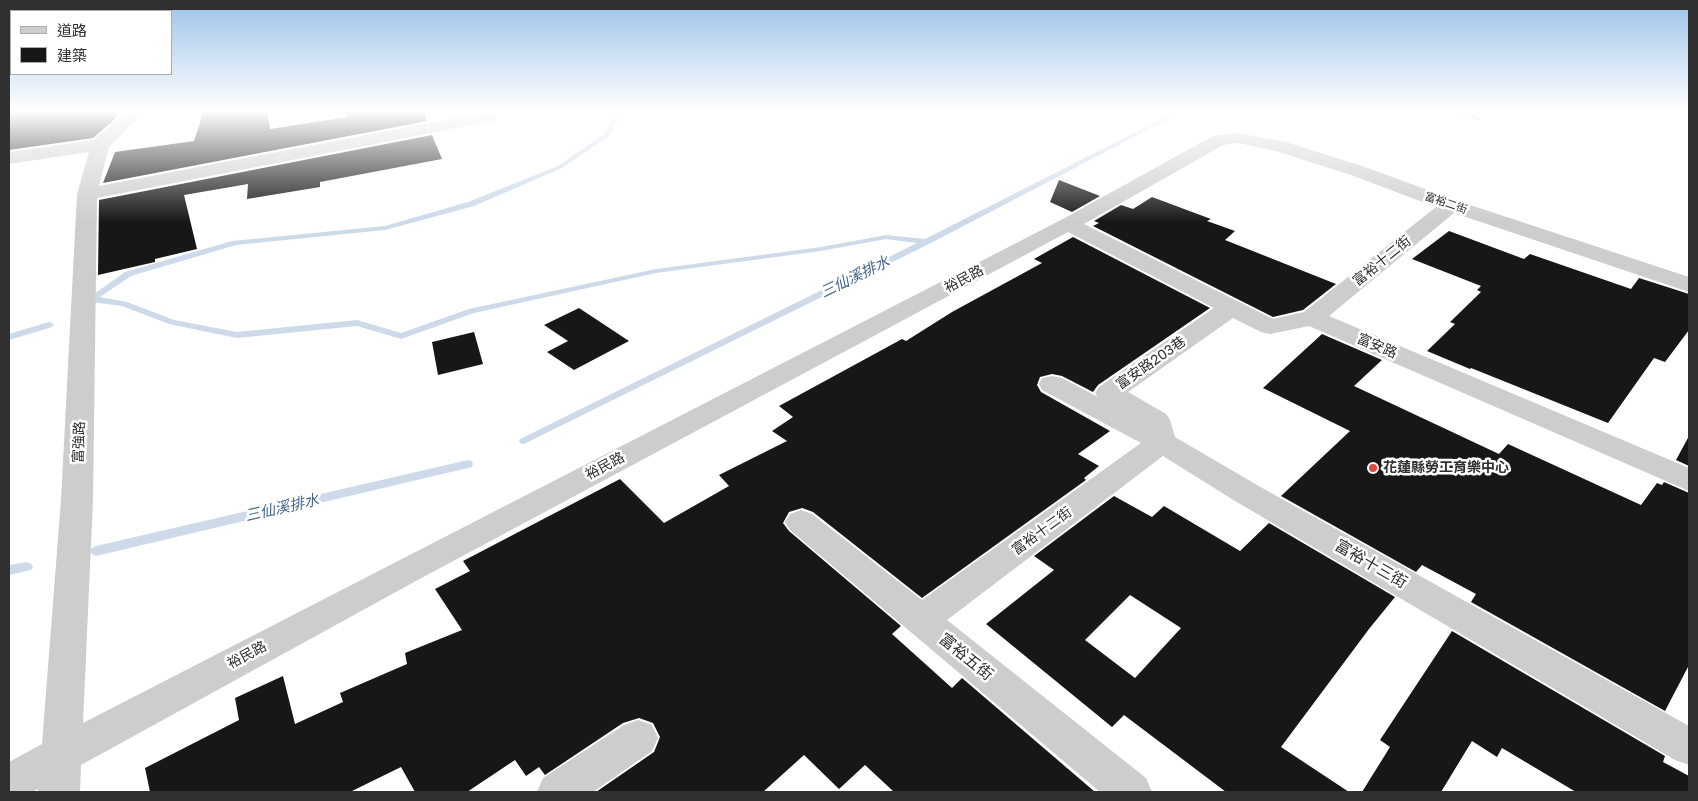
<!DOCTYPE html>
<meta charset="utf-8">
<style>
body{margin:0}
#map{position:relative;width:1698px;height:801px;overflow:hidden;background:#fff;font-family:"Golos Text","Noto Sans TC",sans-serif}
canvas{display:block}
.frame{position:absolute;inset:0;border:10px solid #303030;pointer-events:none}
.legend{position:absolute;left:10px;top:10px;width:162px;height:65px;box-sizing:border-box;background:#fff;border:1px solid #acacac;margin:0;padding:6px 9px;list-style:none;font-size:15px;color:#303030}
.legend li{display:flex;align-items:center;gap:10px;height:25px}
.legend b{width:25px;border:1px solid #acacac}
</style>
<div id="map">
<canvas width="1698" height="801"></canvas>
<div class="frame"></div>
<ul class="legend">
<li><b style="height:6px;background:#cdcdcd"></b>道路</li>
<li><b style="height:14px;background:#171717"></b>建築</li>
</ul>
</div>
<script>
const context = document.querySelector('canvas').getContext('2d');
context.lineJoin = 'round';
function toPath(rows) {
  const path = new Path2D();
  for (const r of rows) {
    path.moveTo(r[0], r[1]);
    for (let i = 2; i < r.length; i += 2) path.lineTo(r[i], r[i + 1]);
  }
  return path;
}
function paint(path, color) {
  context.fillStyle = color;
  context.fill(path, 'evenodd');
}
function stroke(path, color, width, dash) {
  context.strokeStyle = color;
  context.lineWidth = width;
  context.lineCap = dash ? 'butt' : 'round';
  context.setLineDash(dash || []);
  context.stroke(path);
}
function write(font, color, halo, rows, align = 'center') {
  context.font = font + ' "Golos Text","Noto Sans TC",sans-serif';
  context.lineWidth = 5;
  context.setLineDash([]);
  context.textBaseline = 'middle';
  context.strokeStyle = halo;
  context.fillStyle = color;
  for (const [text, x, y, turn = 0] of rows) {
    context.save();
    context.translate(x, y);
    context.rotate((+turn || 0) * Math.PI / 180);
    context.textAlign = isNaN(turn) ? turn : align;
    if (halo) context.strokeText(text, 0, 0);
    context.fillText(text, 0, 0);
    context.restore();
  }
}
paint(toPath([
 [617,110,623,110,609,136,562,168,474,206,385,230,236,245,131,276,100,297,127,302,174,320,237,332,357,320,401,333,469,309,656,269,821,247,886,235,925,239,1179,110,1186,110,929,244,524,444,520,443,519,441,520,439,917,243,886,239,821,251,656,273,474,313,401,339,357,326,237,338,169,324,122,306,91,302,87,299,125,272,232,241,385,226,468,202,558,166,604,134,617,110],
 [49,322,52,323,54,325,52,327,9,340,9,334,49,322],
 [468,460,472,461,473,464,472,467,96,556,92,554,90,551,92,548,96,546,468,460],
 [27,562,31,564,33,567,31,570,9,575,9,565,27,562]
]), '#cddaea');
paint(toPath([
 [9,110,117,110,116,118,93,138,9,150],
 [204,110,267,110,270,129,347,117,345,110,423,110,427,121,103,183,115,152,194,141],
 [432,135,442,159,320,182,320,187,247,199,248,184,184,195,197,249,155,259,155,262,98,275,99,200],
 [1059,180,1100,196,1072,212,1050,202],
 [1152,197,1211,219,1207,221,1235,231,1225,240,1336,284,1303,310,1273,317,1093,226,1099,223,1094,221,1121,205,1133,209],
 [1449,231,1524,259,1530,254,1631,289,1639,278,1689,294,1689,330,1665,362,1654,358,1608,423,1471,368,1470,369,1427,351,1455,324,1450,322,1481,292,1477,290,1481,286,1412,259],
 [1073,237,1210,308,1098,385,1093,392,1062,376,1052,374,1040,377,1037,385,1041,392,1110,431,1078,454,1099,466,1084,478,1086,480,922,598,813,512,802,508,789,512,783,523,789,531,901,626,892,634,952,688,962,678,1095,792,894,792,865,765,839,789,804,755,763,792,596,792,654,752,660,737,653,723,639,718,623,723,545,775,539,767,526,776,515,760,467,792,415,792,401,767,350,792,150,792,145,768,239,720,235,698,283,676,295,724,343,702,340,693,407,664,405,653,462,630,435,589,470,571,463,561,620,479,664,523,729,486,719,475,787,441,772,431,793,417,779,406,902,339,906,341,952,312,1042,263,1034,259],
 [579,308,629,341,574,370,547,352,568,341,544,325],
 [474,332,483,364,438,375,432,342],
 [1322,334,1382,360,1354,386,1499,454,1508,444,1641,505,1657,483,1662,485,1664,482,1689,493,1689,665,1665,711,1471,602,1476,594,1422,565,1416,572,1281,496,1350,431,1263,388],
 [1689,436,1689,466,1676,460],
 [1114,496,1152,517,1164,506,1240,551,1269,523,1395,597,1369,629,1281,747,1349,792,1226,792,1124,715,1112,727,986,624,1054,570,1034,556],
 [1130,595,1181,628,1135,678,1085,640],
 [1452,631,1665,756,1663,762,1689,776,1689,792,1576,792,1502,748,1497,757,1472,741,1441,792,1362,792,1390,747,1380,740]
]), '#171717');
paint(toPath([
 [128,110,146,110,109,147,99,186,487,112,493,113,496,117,493,121,487,122,97,198,93,500,83,723,1061,220,1213,136,1238,133,1286,142,1365,167,1458,201,1689,277,1689,292,1454,213,1329,316,1689,468,1689,491,1309,326,1270,334,1261,332,1233,318,1128,392,1166,414,1170,420,1175,437,1257,485,1689,726,1689,765,1675,760,1235,501,1163,456,947,620,1146,778,1152,792,1100,792,790,530,785,522,790,514,801,510,812,514,922,600,1141,443,1042,390,1039,384,1042,378,1052,376,1062,378,1098,397,1095,393,1099,387,1214,308,1068,232,414,582,81,765,80,792,38,792,38,789,32,792,9,792,9,762,42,744,61,500,77,194,89,152,9,164,9,152,94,140,128,110],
 [1238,143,1276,151,1351,175,1436,207,1304,312,1273,319,1084,224,1223,145,1238,143],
 [638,720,652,725,658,738,652,751,593,792,537,792,543,778,624,725,638,720]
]), '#cdcdcd');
stroke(toPath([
 [1447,110,1480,119]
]), '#858585', 2.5, [4, 2.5]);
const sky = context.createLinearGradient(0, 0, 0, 222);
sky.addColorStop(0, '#9dc3e9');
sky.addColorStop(0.5, '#fff');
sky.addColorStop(1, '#ffffff00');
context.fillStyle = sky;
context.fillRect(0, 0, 1698, 222);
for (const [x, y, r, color] of [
 [1373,468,5,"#d84c41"]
]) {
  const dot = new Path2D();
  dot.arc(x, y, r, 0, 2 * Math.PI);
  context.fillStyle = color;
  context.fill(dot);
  stroke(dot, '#fff', 2);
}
write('11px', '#303030', '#fff', [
 ["富裕二街",1446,203,19]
]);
write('14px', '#303030', '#fff', [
 ["富裕十二街",1382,261,-39],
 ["裕民路",964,279,-28],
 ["富安路",1377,346,23],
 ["富安路203巷",1151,363,-35],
 ["富強路",79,442,-88],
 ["裕民路",605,466,-28],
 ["富裕十二街",1042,531,-36],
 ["裕民路",247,655,-28]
]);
write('bold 14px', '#303030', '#fff', [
 ["花蓮縣勞工育樂中心",1383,468]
], 'left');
write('italic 15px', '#44658c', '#fff', [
 ["三仙溪排水",855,277,-26],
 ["三仙溪排水",282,508,-13]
]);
write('16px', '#303030', '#fff', [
 ["富裕十三街",1371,564,30],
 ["富裕五街",966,657,39]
]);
</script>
